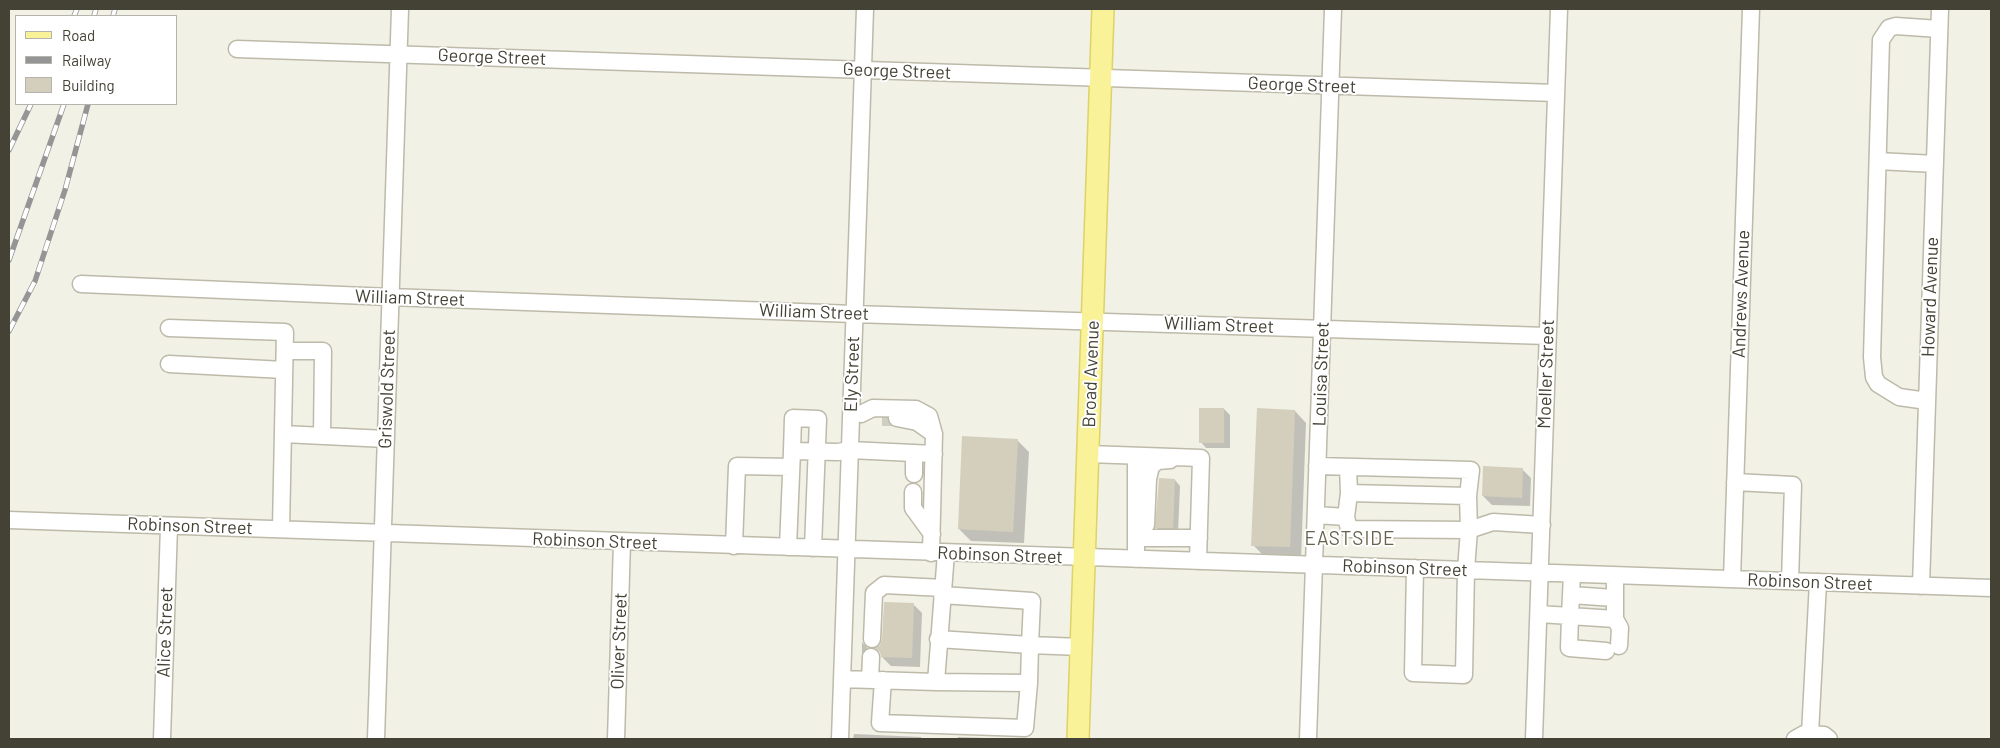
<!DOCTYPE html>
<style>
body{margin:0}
#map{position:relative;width:2000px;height:748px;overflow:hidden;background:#f2f1e6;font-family:Barlow,sans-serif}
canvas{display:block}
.frame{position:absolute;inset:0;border:10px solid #444235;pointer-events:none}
.legend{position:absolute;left:15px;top:15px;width:162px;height:90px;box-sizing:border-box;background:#fff;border:1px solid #b4b3ae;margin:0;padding:6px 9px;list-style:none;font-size:15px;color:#444235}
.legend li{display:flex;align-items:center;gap:10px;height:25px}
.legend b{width:25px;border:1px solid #b4b3ae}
</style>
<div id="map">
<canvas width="2000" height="748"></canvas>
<div class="frame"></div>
<ul class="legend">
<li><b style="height:6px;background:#f9f298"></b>Road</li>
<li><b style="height:6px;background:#959595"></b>Railway</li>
<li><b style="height:14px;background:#d3cfbc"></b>Building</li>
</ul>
</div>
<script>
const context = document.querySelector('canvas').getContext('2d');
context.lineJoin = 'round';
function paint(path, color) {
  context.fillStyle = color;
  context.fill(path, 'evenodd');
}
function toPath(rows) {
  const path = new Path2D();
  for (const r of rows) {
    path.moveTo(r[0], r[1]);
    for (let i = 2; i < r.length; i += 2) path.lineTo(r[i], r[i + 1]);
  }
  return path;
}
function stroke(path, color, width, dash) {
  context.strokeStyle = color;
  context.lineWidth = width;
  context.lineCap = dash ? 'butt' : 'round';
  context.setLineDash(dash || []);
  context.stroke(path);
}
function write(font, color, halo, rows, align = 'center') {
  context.font = font + ' Barlow,sans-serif';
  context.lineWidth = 4;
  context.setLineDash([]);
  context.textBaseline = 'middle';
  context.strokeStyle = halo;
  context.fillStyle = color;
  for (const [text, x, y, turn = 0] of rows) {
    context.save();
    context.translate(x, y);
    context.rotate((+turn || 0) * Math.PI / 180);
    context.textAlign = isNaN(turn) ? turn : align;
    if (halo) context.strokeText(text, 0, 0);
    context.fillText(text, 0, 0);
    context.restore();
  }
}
paint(toPath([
 [1224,409,1230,415,1230,448,1206,448,1201,442],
 [1295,411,1306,423,1301,559,1265,557,1253,545],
 [1017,440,1029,452,1024,543,971,541,959,529],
 [1522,469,1531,478,1530,506,1492,505,1483,496],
 [1175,480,1180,486,1178,533,1162,533,1157,528],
 [914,605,922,613,920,667,891,666,882,657],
 [862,642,876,657,870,664,862,656],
 [854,734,921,737,922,739,853,739],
 [958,737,1016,739,958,739]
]), '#0003');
paint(toPath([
 [1199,408,1224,408,1224,443,1199,443],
 [1257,408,1295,410,1290,547,1251,546],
 [962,436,1018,439,1013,532,958,529],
 [1483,466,1523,468,1522,498,1482,496],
 [1159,478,1175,479,1173,528,1155,528],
 [884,602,914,603,912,658,881,657,880,652,875,648,880,645,882,639]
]), '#d3cfbc');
stroke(toPath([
 [882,418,897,418]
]), '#cfcec3', 16, [16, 8]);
const minor = toPath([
 [237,49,1556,93],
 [1878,161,1935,164],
 [81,284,390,297,854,314,1547,336],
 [169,328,285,332,281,529],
 [285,351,323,351,322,436],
 [169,364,284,370],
 [1927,401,1899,397,1878,384,1874,377,1872,357,1881,40,1889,28,1896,26,1939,29],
 [861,414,873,408,916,409,929,416,934,434],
 [897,418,917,422,934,434,931,553],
 [283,434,386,439],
 [792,451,793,418,818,419,813,548],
 [1088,454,1201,458,1198,561],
 [1317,466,1471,470,1468,496,1469,530,1349,529,1346,517,1349,493,1348,467],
 [914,474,914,453],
 [1735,482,1793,485,1790,581],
 [913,492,913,508,932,534],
 [1349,493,1468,496],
 [1316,515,1346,517],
 [9,520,1991,588],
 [1136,534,1146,525,1148,479,1151,466,1158,461,1170,460],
 [1136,538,1199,538],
 [734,546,737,466,791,467],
 [788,547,792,451,838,452,850,450,934,454],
 [1136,559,1136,456],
 [1415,568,1413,673,1464,675,1466,570,1469,530,1493,522,1542,525],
 [1572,574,1570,616,1615,619,1615,576],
 [1732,579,1751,9],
 [1921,586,1940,9],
 [1571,595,1614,598],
 [1539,614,1570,616,1569,648,1606,651],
 [1615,619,1620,628,1619,646],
 [872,639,874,593,884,585,943,588],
 [938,639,1030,645,1032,601,942,595],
 [842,679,936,682,946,553],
 [870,680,871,657],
 [883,680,880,723,1025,728,1029,683],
 [936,682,1029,683,1030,645,1081,647],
 [1810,734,1818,582],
 [162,739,169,526],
 [376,739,400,9],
 [616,739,622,542],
 [840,739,865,9],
 [1308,739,1333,9],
 [1534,739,1559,9],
 [1795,739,1804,734,1810,734,1824,735,1829,739]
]);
const major = toPath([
 [1078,739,1103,9]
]);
stroke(minor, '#bdbaa9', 19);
stroke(major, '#ddd368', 24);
stroke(minor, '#fff', 16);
stroke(major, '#f9f298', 21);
const rail = toPath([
 [74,16,77,9],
 [94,16,96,9],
 [113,16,115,9],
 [9,150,31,104],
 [9,260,64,104],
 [9,331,35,281,65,190,88,104]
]);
stroke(rail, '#959595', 5.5);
stroke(rail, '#fff', 4, [11]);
write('18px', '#444235', '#fff', [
 ["George Street",492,57,2],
 ["George Street",897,71,2],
 ["George Street",1302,85,2],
 ["Andrews Avenue",1741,294,-88],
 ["Howard Avenue",1930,297,-88],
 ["William Street",410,298,2],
 ["William Street",814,312,2],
 ["William Street",1219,325,2],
 ["Ely Street",852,374,-88],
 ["Broad Avenue",1091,374,-88],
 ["Louisa Street",1321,374,-88],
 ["Moeller Street",1546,374,-88],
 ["Griswold Street",387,389,-88],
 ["Robinson Street",190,526,2],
 ["Robinson Street",595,541,2],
 ["Robinson Street",1000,555,2],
 ["Robinson Street",1405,568,2],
 ["Robinson Street",1810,582,2],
 ["Alice Street",165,632,-88],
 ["Oliver Street",619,641,-88]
]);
context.letterSpacing = '1px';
write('19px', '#67624d', '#fff', [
 ["EASTSIDE",1350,539]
]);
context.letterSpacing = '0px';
</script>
